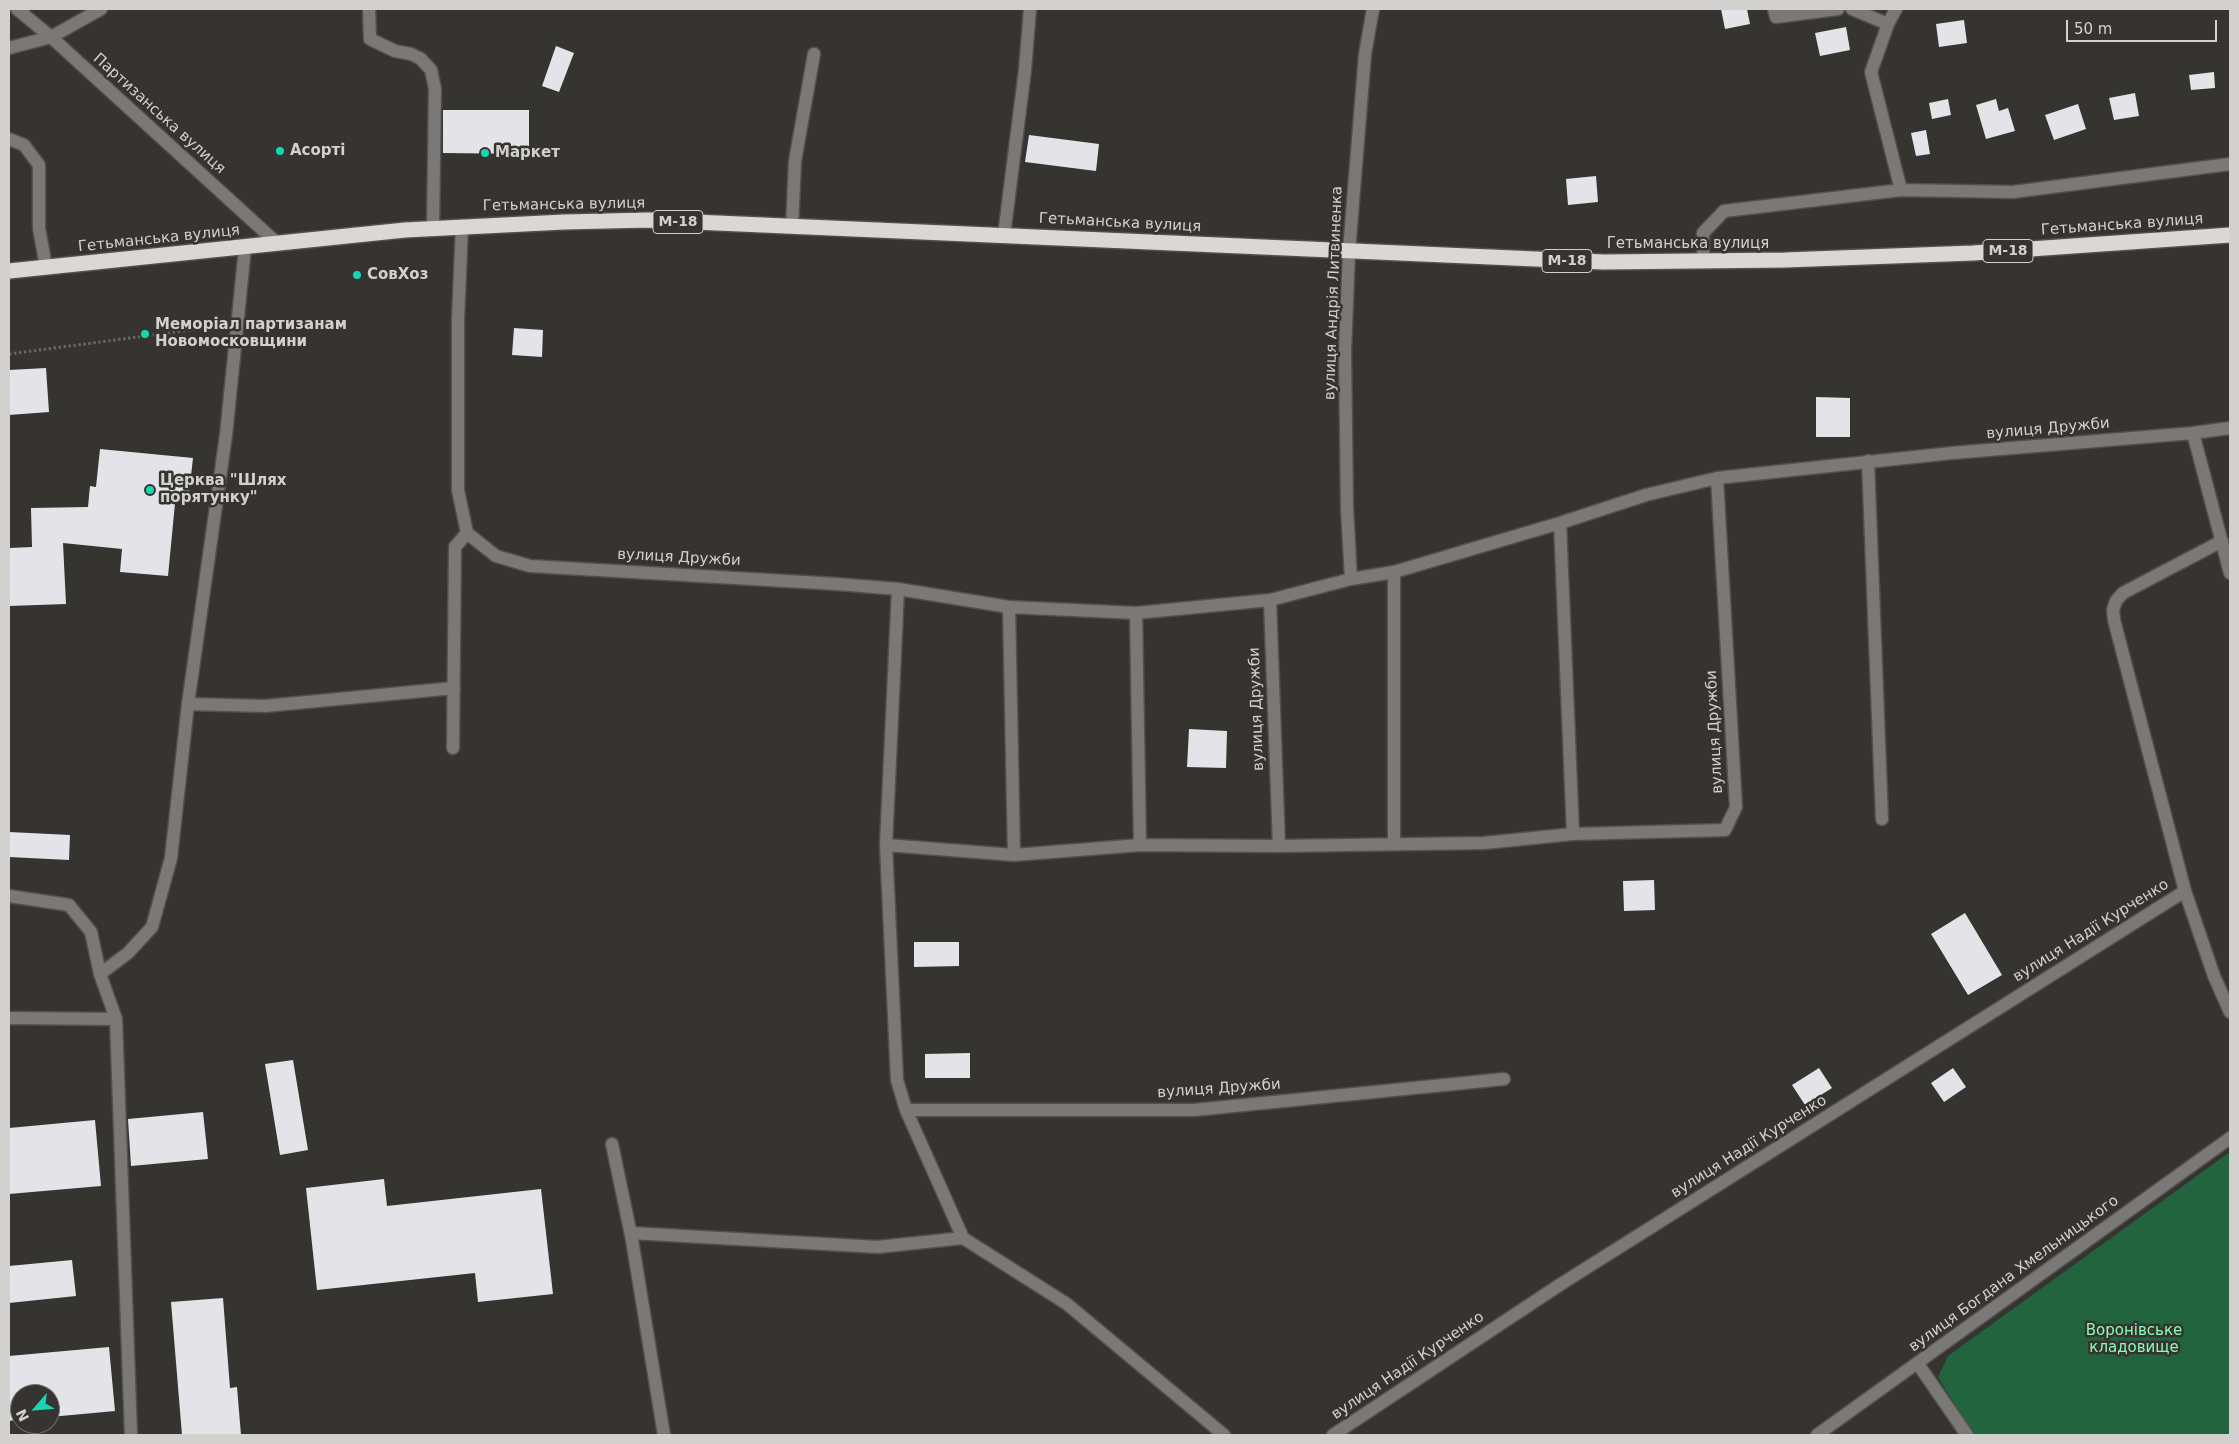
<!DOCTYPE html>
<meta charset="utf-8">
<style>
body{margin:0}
#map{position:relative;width:2239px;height:1444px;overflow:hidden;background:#363431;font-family:"DejaVu Sans",sans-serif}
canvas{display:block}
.frame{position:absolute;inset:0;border:10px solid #d3d1cf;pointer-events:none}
.north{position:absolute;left:10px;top:1384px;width:50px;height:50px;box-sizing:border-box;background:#363431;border:1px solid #757370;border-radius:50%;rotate:243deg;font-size:14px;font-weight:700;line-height:20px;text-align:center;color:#d3d1cf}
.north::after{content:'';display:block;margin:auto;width:18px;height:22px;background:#18d5b2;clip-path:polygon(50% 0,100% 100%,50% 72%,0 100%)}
.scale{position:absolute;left:2066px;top:20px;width:151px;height:22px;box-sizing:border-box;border:2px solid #d3d1cf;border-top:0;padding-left:6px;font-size:15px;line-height:18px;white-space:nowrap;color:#d3d1cf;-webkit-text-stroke:4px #363431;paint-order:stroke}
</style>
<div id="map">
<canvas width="2239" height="1444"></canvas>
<div class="frame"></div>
<div class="north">N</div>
<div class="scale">50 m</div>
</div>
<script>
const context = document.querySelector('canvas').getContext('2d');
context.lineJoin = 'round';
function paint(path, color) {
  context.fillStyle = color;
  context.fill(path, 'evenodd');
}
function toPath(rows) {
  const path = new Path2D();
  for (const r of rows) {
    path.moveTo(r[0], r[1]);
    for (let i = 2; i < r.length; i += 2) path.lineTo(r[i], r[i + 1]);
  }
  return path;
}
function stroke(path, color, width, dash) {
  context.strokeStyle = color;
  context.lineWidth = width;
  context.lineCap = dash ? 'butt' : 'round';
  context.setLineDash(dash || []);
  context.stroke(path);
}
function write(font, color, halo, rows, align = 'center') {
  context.font = font + ' "DejaVu Sans",sans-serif';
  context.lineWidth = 5;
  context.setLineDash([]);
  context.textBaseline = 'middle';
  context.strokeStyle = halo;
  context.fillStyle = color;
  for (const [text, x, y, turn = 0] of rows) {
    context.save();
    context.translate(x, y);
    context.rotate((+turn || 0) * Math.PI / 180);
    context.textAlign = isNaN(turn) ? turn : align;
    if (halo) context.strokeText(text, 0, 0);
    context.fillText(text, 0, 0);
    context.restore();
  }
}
paint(toPath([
 [2230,1152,2230,1435,1973,1435,1938,1377,1948,1356]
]), '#22643e');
paint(toPath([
 [1721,9,1747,9,1750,24,1725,29],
 [1964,20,1967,43,1939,47,1936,24],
 [1846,27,1850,50,1820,56,1815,33],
 [556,46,574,53,559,92,542,86],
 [2214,72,2215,88,2191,90,2189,75],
 [2135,93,2139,116,2114,120,2109,98],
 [1948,99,1951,115,1932,119,1929,103],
 [1996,99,1999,111,2008,108,2015,131,1986,139,1976,105],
 [2078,104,2086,129,2054,140,2045,115],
 [443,110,529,110,529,154,443,153],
 [1926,130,1930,154,1916,156,1911,133],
 [1029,135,1099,144,1096,171,1025,162],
 [1596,176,1598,202,1568,205,1566,179],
 [514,328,543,330,542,357,512,355],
 [46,368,49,412,9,415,9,370],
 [1816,397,1850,398,1850,437,1816,437],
 [100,449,193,458,189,494,176,493,168,576,120,572,122,549,63,543,66,604,9,606,9,548,32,547,31,508,88,507,90,486,96,487],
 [1189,729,1227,731,1226,768,1187,767],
 [9,832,70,835,69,860,9,857],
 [1654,880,1655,910,1624,911,1623,881],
 [1965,913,2002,975,1968,995,1931,934],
 [914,942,959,942,959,966,914,967],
 [970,1053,970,1078,925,1078,925,1054],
 [293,1060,308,1150,280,1155,265,1064],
 [1819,1068,1832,1088,1805,1105,1792,1085],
 [1953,1068,1966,1087,1944,1102,1931,1083],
 [203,1112,208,1159,131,1166,128,1119],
 [95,1120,101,1186,9,1194,9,1128],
 [384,1179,387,1206,541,1189,553,1294,478,1302,475,1273,317,1290,306,1188],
 [72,1260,76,1296,9,1303,9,1266],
 [223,1298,230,1388,237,1387,241,1435,182,1435,171,1302],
 [109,1347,115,1411,50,1417,50,1394,20,1394,20,1419,9,1421,9,1356]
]), '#e4e4e8');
const minor = toPath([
 [17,9,51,37,278,244],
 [369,9,370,39,395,51,411,54,421,59,431,70,435,89,433,228],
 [1774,9,1776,17,1838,9],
 [1852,9,1888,24],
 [1896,9,1888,24,1871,72,1901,190],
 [9,48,51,37,101,9],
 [9,139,24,145,39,165,39,228,46,267],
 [792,227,795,161,814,54],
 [1004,235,1025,70,1030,9],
 [1703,261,1703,233,1724,211,1901,190,2013,192,2230,164],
 [2193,433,2230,573],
 [1868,461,1882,819],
 [1560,523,1573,834],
 [467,533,496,556,530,566,837,584,898,589,1009,607,1136,613,1270,600,1351,579,1394,572,1560,523,1646,495,1717,478,1952,453,2193,433,2230,428],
 [2222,541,2123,593,2116,601,2113,610,2114,620,2185,891,2214,976,2230,1012],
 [1351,579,1347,508,1345,351,1349,251,1365,54,1373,9],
 [898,589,886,845,897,1080,906,1110,963,1238,1067,1304,1224,1435],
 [1270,600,1279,846],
 [1009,607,1014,855],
 [1136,613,1140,845],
 [188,704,265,706,454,688],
 [453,748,455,547,467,533,458,490,458,319,462,226],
 [1394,843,1394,572],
 [886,845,1014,855,1140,845,1279,846,1484,843,1573,834,1725,830,1736,807,1717,478],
 [9,896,69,905,91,932,100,974],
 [9,1018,116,1019],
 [906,1110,1194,1110,1504,1079],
 [612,1144,632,1240,664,1435],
 [631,1233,878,1247,963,1238],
 [1918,1364,1967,1435],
 [131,1435,116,1019,100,974,128,953,152,927,171,858,188,704,226,435,245,248],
 [1333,1435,1561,1284,2185,891],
 [1817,1435,2230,1138]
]);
const highway = toPath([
 [9,271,405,230,564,222,649,220,1604,262,1785,260,1973,253,2230,235]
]);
stroke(minor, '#52504d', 15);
stroke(highway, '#52504d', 18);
stroke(toPath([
 [9,354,213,327,222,318]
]), '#686664', 3, [2.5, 2.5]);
stroke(minor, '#7b7878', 12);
stroke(highway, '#dcd6d6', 15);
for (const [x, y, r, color] of [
 [280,151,5,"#18d5b2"],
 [485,153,5,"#18d5b2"],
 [357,275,5,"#18d5b2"],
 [145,334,5,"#18d5b2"],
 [150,490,5,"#18d5b2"]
]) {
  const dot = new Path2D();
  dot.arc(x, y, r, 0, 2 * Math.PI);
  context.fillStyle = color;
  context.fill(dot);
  stroke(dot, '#363431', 2);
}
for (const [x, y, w] of [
 [678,222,50],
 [2008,251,50],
 [1567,261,50]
]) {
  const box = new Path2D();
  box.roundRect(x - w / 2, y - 11.5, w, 23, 4);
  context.fillStyle = '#363431';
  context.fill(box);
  stroke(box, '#d3d1cf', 1);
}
write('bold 14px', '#d3d1cf', null, [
 ["М-18",678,222],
 ["М-18",2008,251],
 ["М-18",1567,261]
]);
write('15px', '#d3d1cf', '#363431', [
 ["Партизанська вулиця",159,114,42],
 ["Гетьманська вулиця",564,205,-1],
 ["Гетьманська вулиця",1120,223,3],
 ["Гетьманська вулиця",2122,225,-4],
 ["Гетьманська вулиця",159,239,-6],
 ["Гетьманська вулиця",1688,244],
 ["вулиця Андрія Литвиненка",1334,293,-88],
 ["вулиця Дружби",2048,429,-5],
 ["вулиця Дружби",679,558,3],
 ["вулиця Дружби",1257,709,-92],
 ["вулиця Дружби",1715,732,-93],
 ["вулиця Надії Курченко",2091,931,-32],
 ["вулиця Дружби",1219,1089,-4],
 ["вулиця Надії Курченко",1749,1147,-32],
 ["вулиця Богдана Хмельницького",2014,1274,-36],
 ["вулиця Надії Курченко",1408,1366,-34]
]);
write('bold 15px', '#d3d1cf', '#363431', [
 ["Асорті",290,151],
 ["Маркет",495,153],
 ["СовХоз",367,275],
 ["Меморіал партизанам",155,325],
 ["Новомосковщини",155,342],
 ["Церква \"Шлях",160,481],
 ["порятунку\"",160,498]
], 'left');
write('15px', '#89fdb5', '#363431', [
 ["Воронівське",2134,1331],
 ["кладовище",2134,1348]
]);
</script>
